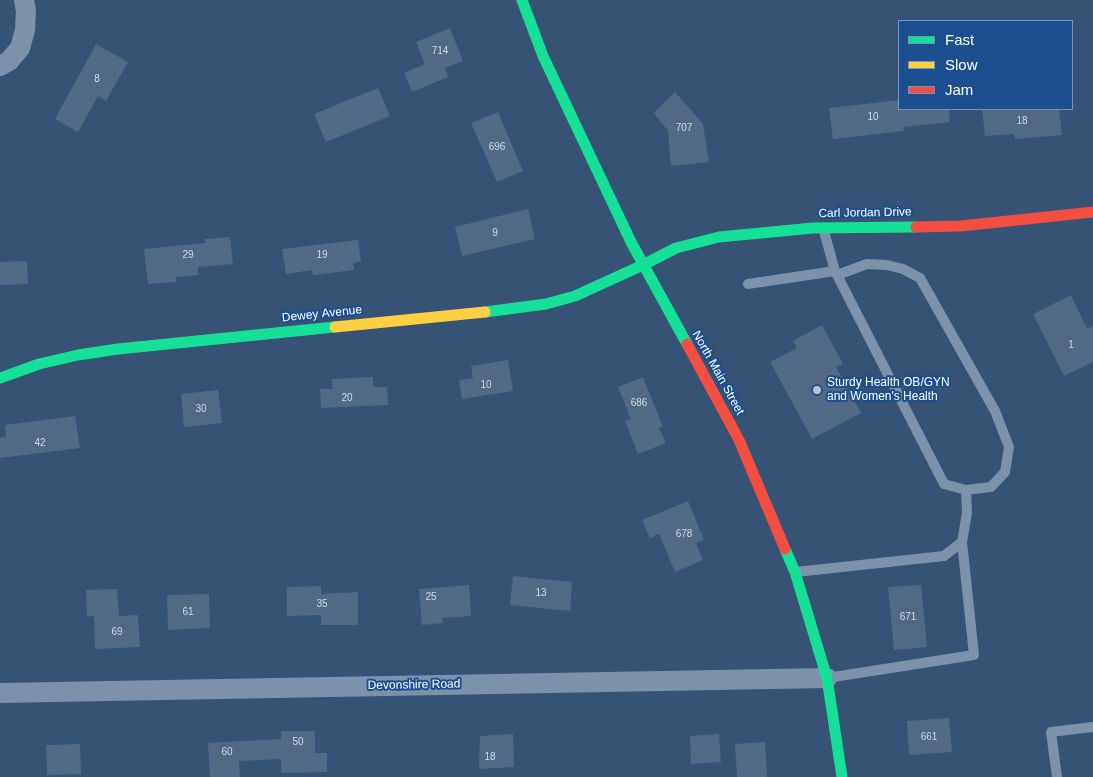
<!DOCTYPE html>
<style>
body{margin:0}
#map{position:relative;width:1093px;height:777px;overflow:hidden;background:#365274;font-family:Helvetica,sans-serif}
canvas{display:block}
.legend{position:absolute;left:898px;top:20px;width:175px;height:90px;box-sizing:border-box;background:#1b4f8f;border:1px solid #7695bc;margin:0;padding:6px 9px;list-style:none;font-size:15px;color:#fff}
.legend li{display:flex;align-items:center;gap:10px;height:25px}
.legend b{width:25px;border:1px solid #7695bc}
</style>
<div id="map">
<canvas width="1093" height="777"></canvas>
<ul class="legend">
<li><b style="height:6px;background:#16e098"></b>Fast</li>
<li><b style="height:6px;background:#ffcf43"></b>Slow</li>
<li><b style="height:6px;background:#f24e42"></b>Jam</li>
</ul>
</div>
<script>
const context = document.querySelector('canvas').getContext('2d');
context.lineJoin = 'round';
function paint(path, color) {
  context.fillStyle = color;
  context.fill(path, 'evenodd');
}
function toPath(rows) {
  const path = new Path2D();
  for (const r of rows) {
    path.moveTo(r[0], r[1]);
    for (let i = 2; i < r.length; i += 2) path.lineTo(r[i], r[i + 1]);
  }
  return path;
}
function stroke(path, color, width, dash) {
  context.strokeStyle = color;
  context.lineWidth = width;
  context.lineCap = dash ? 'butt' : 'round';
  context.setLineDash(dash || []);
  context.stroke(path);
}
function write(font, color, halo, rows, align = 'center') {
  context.font = font + ' Helvetica,sans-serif';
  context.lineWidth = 4;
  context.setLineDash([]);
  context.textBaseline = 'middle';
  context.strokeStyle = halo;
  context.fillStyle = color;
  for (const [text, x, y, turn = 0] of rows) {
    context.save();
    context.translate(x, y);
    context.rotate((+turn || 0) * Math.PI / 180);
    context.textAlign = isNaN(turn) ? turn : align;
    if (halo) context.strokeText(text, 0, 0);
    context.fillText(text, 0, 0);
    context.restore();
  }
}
paint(toPath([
 [450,28,463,61,445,68,448,77,412,92,404,73,425,64,416,42],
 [96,44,128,62,106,101,98,96,78,132,55,119],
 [378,88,390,116,326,142,314,114],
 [675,92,703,124,709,162,671,166,668,131,654,113],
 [899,100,899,109,949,109,950,122,903,127,904,131,833,139,829,108],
 [982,109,1059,109,1062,135,1015,139,1014,134,985,136],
 [498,112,523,171,497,182,471,123],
 [528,209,535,239,462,256,455,227],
 [230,237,233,264,198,267,198,275,176,277,176,282,148,284,144,249,205,243,205,239],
 [358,240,361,261,353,263,354,270,313,275,312,270,286,274,282,249],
 [27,261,28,284,0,285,0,262],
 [1071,295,1087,329,1093,326,1093,362,1064,376,1033,314],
 [822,325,843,364,836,367,861,413,812,439,770,362,797,348,793,341],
 [508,360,513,391,462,399,459,380,473,378,471,366],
 [373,377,373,387,387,387,388,405,321,408,320,389,333,389,332,379],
 [643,377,663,427,659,428,666,443,638,454,625,421,631,419,618,387],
 [218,390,222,423,184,427,181,394],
 [75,416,80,448,0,458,0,438,6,437,5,425],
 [688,501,704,540,696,543,703,560,675,572,659,534,650,538,642,520],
 [513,576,572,582,570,611,510,605],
 [469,585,471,616,442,618,443,623,422,625,419,589],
 [921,585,927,647,894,650,888,587],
 [321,586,321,594,358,592,358,625,321,625,321,615,287,616,287,587],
 [117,589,119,616,138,615,140,647,95,649,94,616,87,617,86,590],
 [209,594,210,628,168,630,167,595],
 [949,718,952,752,909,755,907,721],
 [281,731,315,731,315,753,327,753,327,772,281,773,281,759,239,761,240,777,210,777,208,743,281,739],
 [513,734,514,767,479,769,480,736],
 [719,734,721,762,691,764,690,736],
 [765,742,767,777,737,777,735,744],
 [80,744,81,774,47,775,46,745]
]), '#526984');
stroke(toPath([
 [823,228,835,271,944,484,966,490,991,487,1005,472,1009,447,995,411,920,278,903,269,887,265,867,264,837,275],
 [748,284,835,271],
 [796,572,944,556,962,542,967,513,966,490],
 [827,678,974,655,962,542],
 [1057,777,1051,732,1093,727]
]), '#7d92a8', 10);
stroke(toPath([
 [0,66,9,61,20,48,25,30,26,11,24,0],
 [0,693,827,678]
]), '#7d92a8', 20);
stroke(toPath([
 [522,0,543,56,631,242,687,344],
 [485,312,546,304,575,296,643,265,676,248,719,237,813,228,916,227],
 [0,378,39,364,78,355,118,349,335,327],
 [785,549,795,572,827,678,842,777]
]), '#16e098', 11);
stroke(toPath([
 [335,327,485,312]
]), '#ffcf43', 11);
stroke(toPath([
 [916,227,961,226,1093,212],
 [687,344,739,440,785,549]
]), '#f24e42', 11);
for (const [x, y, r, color] of [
 [817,390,5,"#b9c2ce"]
]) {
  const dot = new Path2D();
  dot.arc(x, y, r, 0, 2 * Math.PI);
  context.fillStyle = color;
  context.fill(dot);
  stroke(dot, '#1b4f8f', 2);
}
write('10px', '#d4dae0', null, [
 ["714",440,51],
 ["8",97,79],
 ["10",873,117],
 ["18",1022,121],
 ["707",684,128],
 ["696",497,147],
 ["9",495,233],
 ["29",188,255],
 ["19",322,255],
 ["1",1071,345],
 ["10",486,385],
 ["20",347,398],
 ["686",639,403],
 ["30",201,409],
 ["42",40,443],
 ["678",684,534],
 ["13",541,593],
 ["25",431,597],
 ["35",322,604],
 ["61",188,612],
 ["671",908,617],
 ["69",117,632],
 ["661",929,737],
 ["50",298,742],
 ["60",227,752],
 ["18",490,757]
]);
write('12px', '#fff', '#1b4f8f', [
 ["Carl Jordan Drive",865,213,-1],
 ["Dewey Avenue",322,314,-6],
 ["North Main Street",718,373,61],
 ["Devonshire Road",414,685,-1]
]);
write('12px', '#fff', '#1b4f8f', [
 ["Sturdy Health OB/GYN",827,383],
 ["and Women's Health",827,397]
], 'left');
</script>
